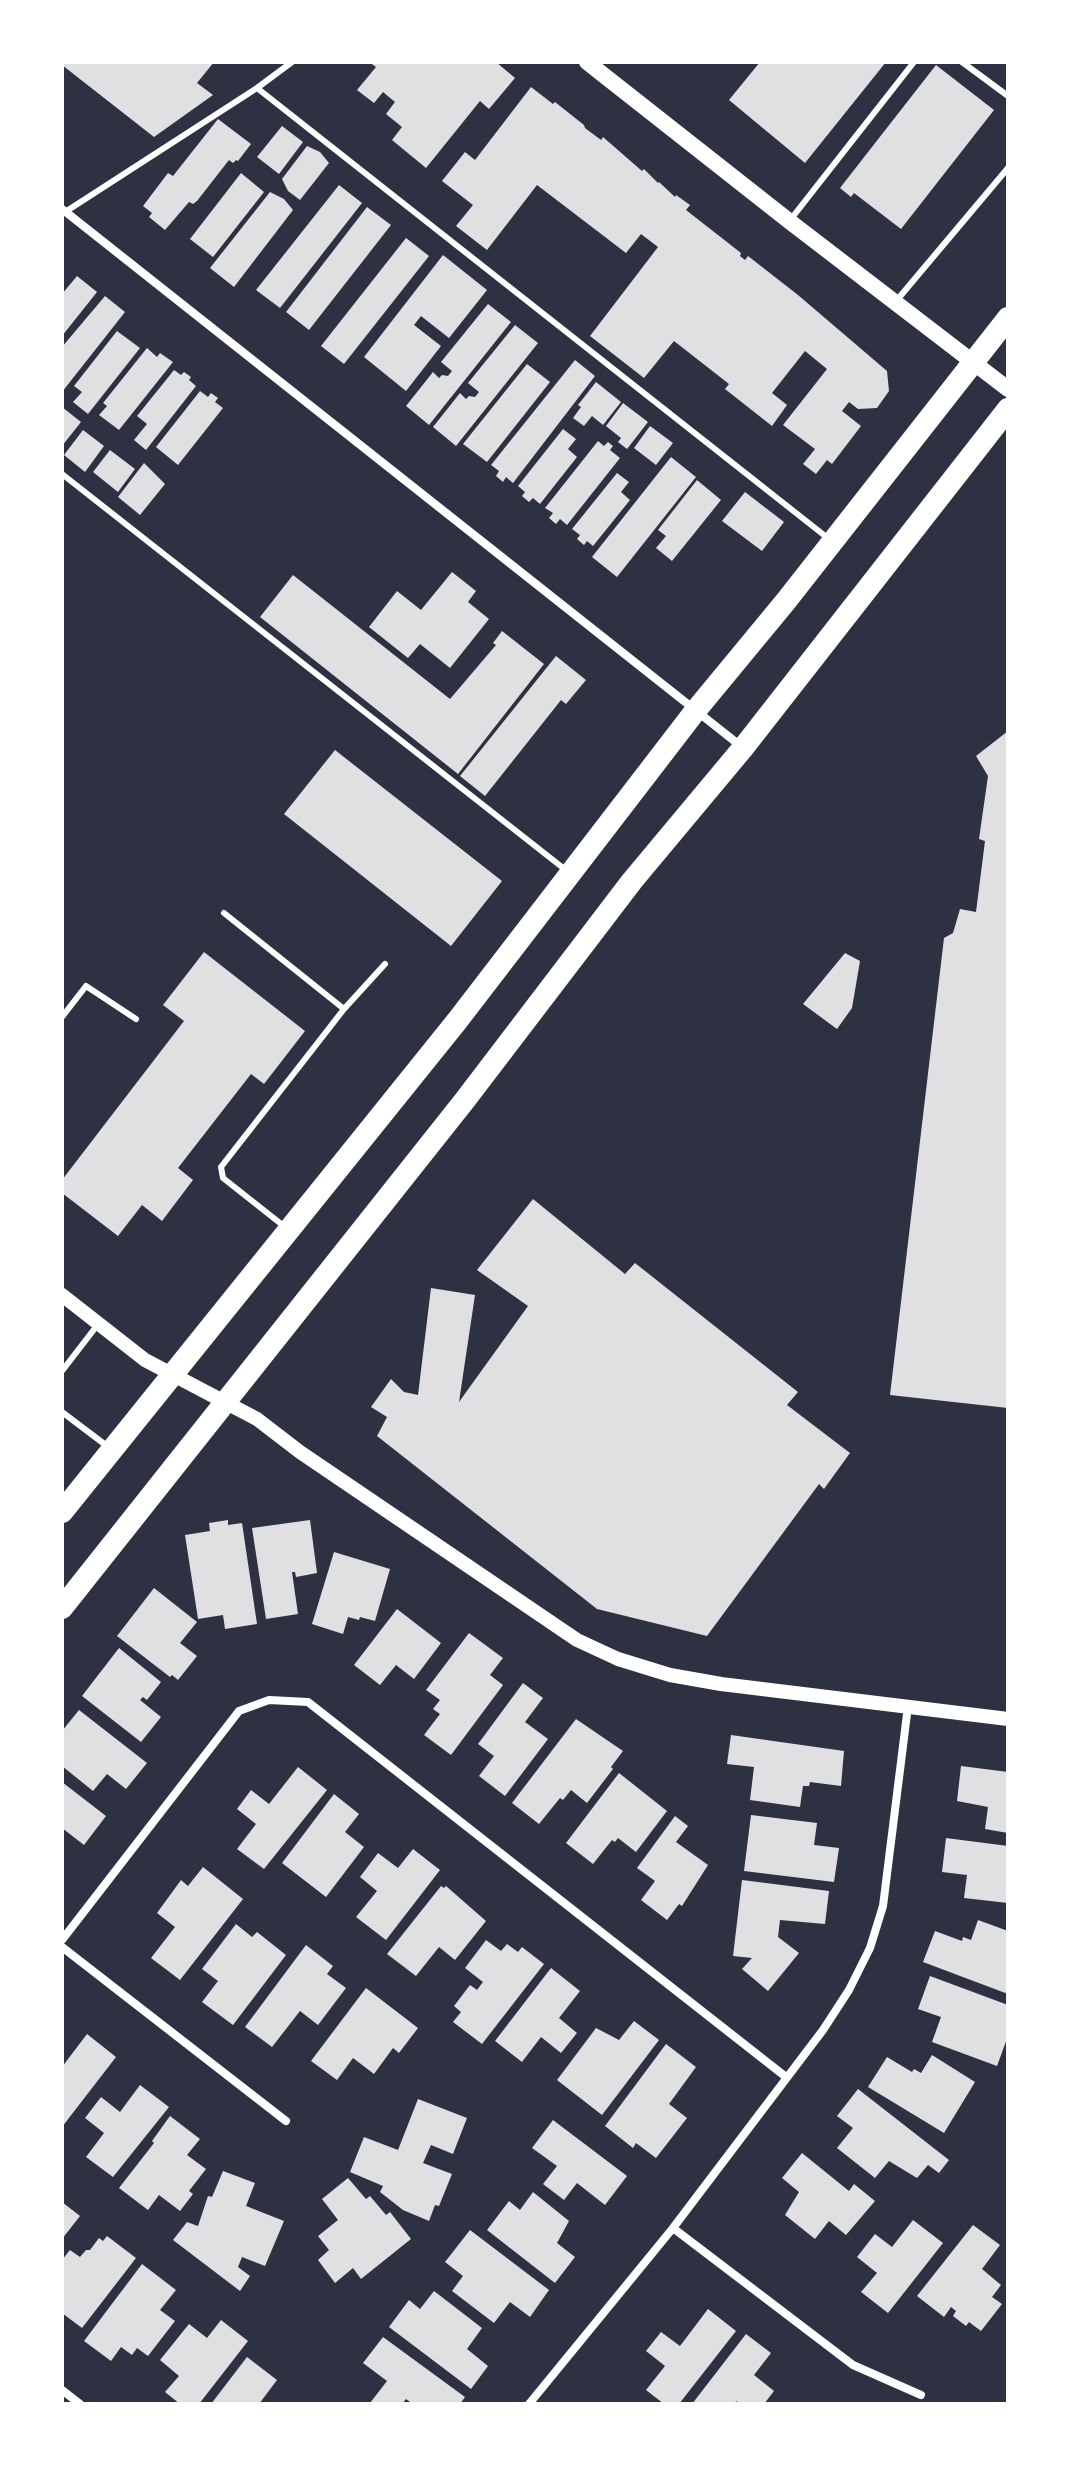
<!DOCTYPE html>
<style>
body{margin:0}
#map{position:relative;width:1070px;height:2466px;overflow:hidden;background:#2d3142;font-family:Ubuntu,sans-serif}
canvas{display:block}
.frame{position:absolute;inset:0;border:64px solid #fff;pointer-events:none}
</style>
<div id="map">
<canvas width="1070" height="2466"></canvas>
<div class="frame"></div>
</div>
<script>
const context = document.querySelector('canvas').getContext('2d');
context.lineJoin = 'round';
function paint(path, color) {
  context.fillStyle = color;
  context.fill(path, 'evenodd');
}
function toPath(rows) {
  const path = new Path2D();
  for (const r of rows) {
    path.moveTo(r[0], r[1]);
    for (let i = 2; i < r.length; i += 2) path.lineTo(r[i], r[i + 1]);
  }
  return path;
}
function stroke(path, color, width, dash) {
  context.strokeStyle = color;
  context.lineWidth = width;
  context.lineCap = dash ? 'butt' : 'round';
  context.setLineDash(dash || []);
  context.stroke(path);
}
paint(toPath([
 [62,62,214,62,197,83,213,95,154,137,62,65],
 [369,62,496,62,515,78,489,109,480,101,426,168,392,140,402,127,386,114,395,102,383,92,374,103,357,90,376,67],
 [760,62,886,62,805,163,729,100],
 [936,65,994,110,901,229,854,193,851,197,840,188],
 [531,87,553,104,555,102,584,125,585,128,601,140,603,137,642,171,644,169,658,183,659,182,675,197,676,195,690,205,686,210,741,253,740,256,745,260,748,256,798,295,887,371,889,391,877,408,858,409,849,402,842,411,861,426,832,464,827,460,816,474,803,464,815,449,783,425,827,369,805,351,772,393,787,405,772,426,725,389,729,384,674,341,644,378,590,336,658,247,641,234,626,253,537,185,487,250,456,226,473,205,442,181,465,152,475,160],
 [218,119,251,144,238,161,236,160,233,163,229,160,197,201,193,204,189,202,165,230,149,217,152,213,143,206,168,173,173,176],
 [282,126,303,142,279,174,257,157],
 [307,146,320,152,329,163,300,200,288,191,282,179],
 [241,173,264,192,213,257,190,239],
 [339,185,362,203,280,308,256,290],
 [270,192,284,199,293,210,234,287,210,268],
 [367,207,391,225,309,330,286,312],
 [406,238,429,256,344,364,321,346],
 [443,255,487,290,449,338,421,316,414,325,441,346,406,391,364,357],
 [77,276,97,292,62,336,62,294],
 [105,296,125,312,62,392,62,347],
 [488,304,511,322,429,425,406,406,433,372,439,378,442,375,448,376,452,371,441,362],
 [515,325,538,343,456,446,433,427,460,393,466,399,469,396,475,397,479,392,468,383],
 [117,331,140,348,88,414,73,402,82,392,74,386],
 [147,348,157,357,160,353,173,362,119,430,99,415,107,406,103,403],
 [575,360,595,376,513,483,506,477,503,482,496,476,499,471,491,465],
 [527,364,550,382,487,462,463,444],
 [174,370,181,375,184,372,191,377,189,380,196,386,146,450,134,440,147,424,137,416],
 [596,382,621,402,603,425,592,416,584,426,573,418,581,407,578,405],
 [200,391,208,397,211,393,218,398,215,402,223,408,178,465,156,447],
 [623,403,648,422,627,449,618,442,621,438,606,426],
 [62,407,81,422,62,446],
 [650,426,673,443,656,465,634,448],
 [563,429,576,439,568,449,577,457,540,504,533,498,529,502,522,496,525,492,518,486],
 [83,430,104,446,85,472,64,455],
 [598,441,604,446,608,442,613,446,610,450,620,458,567,525,560,519,556,524,549,518,553,513,545,508],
 [110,450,135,469,118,492,93,472],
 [671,457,696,477,617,577,592,557],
 [144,463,165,484,140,515,118,497],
 [617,473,629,482,621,492,630,500,593,546,587,541,584,545,577,539,580,535,572,529],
 [697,480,721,500,672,561,656,548,666,536,658,530],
 [745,492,784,522,762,551,722,521],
 [452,572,476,591,468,602,489,619,450,668,420,644,408,658,369,627,397,591,421,610],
 [293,575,450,699,496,645,493,643,502,631,544,664,458,774,260,617],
 [556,656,586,680,566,704,561,700,485,796,460,776],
 [1008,731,1008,1408,890,1395,944,938,953,933,960,909,976,912,985,841,979,839,988,776,976,756],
 [335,750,502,881,451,946,284,814],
 [204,952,305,1031,264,1084,251,1074,178,1168,193,1180,162,1221,142,1205,118,1236,62,1193,62,1180,184,1021,163,1005],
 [845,953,860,961,852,1008,837,1029,803,1004],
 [533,1199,625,1274,635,1263,798,1392,787,1405,850,1453,824,1489,819,1484,707,1636,597,1609,377,1436,387,1417,371,1407,391,1379,404,1392,418,1395,431,1288,475,1295,459,1402,528,1306,477,1270],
 [228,1520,228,1525,242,1523,257,1624,225,1629,223,1615,198,1619,185,1535,210,1531,209,1523],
 [310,1520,317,1573,296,1577,295,1572,292,1572,298,1614,266,1619,252,1528],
 [334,1552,390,1569,375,1621,360,1617,359,1620,348,1617,343,1634,312,1624],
 [154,1588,197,1622,180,1643,197,1656,178,1680,172,1675,170,1677,117,1636],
 [397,1609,441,1643,414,1679,396,1665,380,1685,354,1665],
 [469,1633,503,1658,490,1675,503,1685,451,1755,424,1735,440,1714,433,1709,440,1700,426,1690],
 [119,1648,161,1682,147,1700,143,1697,140,1700,161,1717,141,1742,82,1696],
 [523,1683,543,1698,525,1722,548,1739,505,1796,479,1776,494,1756,478,1744],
 [79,1710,147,1763,126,1789,107,1774,93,1791,62,1766,62,1731],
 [576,1719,623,1751,611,1767,613,1769,587,1803,571,1790,563,1800,560,1798,539,1824,512,1803],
 [731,1735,844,1751,841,1786,810,1782,809,1786,803,1786,800,1807,750,1800,754,1767,727,1764],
 [961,1766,1008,1772,1008,1833,985,1829,988,1807,957,1801],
 [298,1767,327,1790,264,1869,237,1849,256,1824,237,1809,251,1790,269,1804],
 [619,1773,667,1811,636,1852,618,1838,615,1842,612,1840,593,1864,566,1843],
 [62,1782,106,1816,84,1845,62,1828],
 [334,1794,359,1814,345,1832,364,1847,326,1897,282,1863],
 [751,1815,817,1823,814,1845,839,1848,834,1882,744,1871],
 [675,1816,688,1826,676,1842,708,1865,682,1906,679,1904,667,1920,641,1900,655,1881,637,1868],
 [946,1838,1008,1846,1008,1903,964,1898,967,1875,942,1872],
 [413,1849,440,1870,386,1940,356,1917,377,1891,360,1877,378,1853,398,1868],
 [203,1867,243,1899,180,1980,151,1958,175,1927,157,1913,181,1880,188,1886],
 [742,1880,829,1891,825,1924,780,1920,778,1937,799,1953,768,1991,742,1969,752,1958,733,1956],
 [441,1886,444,1888,446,1886,486,1921,455,1960,439,1947,416,1976,387,1954],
 [978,1920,1008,1931,1008,1994,923,1962,935,1931,962,1941,963,1937,971,1940],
 [236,1924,252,1937,257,1932,286,1955,233,2025,202,2002,218,1981,202,1969],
 [486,1940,501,1951,507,1944,518,1952,522,1947,544,1964,482,2044,453,2022,461,2012,454,2006,470,1985,477,1990,483,1982,465,1968],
 [306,1945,333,1966,327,1974,346,1988,318,2025,300,2011,272,2047,245,2027],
 [551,1968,580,1991,559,2018,577,2033,561,2053,541,2037,522,2062,495,2041],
 [930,1976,1008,2005,1008,2036,997,2066,932,2042,941,2017,918,2009],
 [366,1988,418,2028,399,2053,393,2048,374,2074,353,2058,337,2080,311,2061],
 [634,2021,659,2040,602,2115,557,2080,596,2028,619,2040],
 [87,2034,116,2057,62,2127,62,2067],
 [666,2044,696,2067,669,2104,687,2118,656,2158,636,2143,633,2148,605,2126],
 [932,2055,975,2082,944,2133,868,2087,887,2057,912,2072,914,2069,921,2073],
 [140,2085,169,2107,113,2177,86,2157,104,2133,85,2118,101,2097,120,2112],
 [858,2089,949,2160,939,2173,928,2165,917,2178,889,2161,875,2178,837,2148,853,2128,837,2116],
 [418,2099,467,2118,453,2154,431,2145,423,2163,452,2174,439,2206,435,2205,429,2221,403,2210,380,2192,383,2186,350,2172,364,2137,398,2150],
 [170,2116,200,2139,187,2155,206,2169,189,2191,193,2194,180,2211,159,2195,148,2210,119,2188,154,2143,152,2141],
 [553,2120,627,2176,605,2205,577,2183,564,2200,543,2184,557,2166,532,2148],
 [802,2153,849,2191,854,2184,875,2201,846,2235,829,2221,815,2239,785,2215,799,2192,782,2178],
 [223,2171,255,2183,246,2206,284,2221,265,2266,242,2257,238,2267,250,2276,240,2291,173,2240,187,2222,198,2226,208,2196,212,2197],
 [348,2178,366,2199,370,2196,386,2215,390,2212,411,2239,361,2279,353,2268,335,2283,318,2260,329,2250,318,2236,338,2220,322,2199],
 [533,2192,569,2221,557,2243,575,2257,555,2283,487,2230,509,2201,520,2210],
 [62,2202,80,2216,62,2239],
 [913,2220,943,2243,888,2313,861,2292,877,2273,857,2257,875,2234,892,2247],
 [973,2225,1000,2245,982,2269,1001,2285,992,2297,1002,2304,981,2331,969,2322,966,2326,953,2316,956,2311,951,2307,944,2317,917,2296],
 [470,2230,549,2290,530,2317,510,2302,494,2323,452,2291,463,2276,445,2262],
 [107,2236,136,2258,82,2328,62,2313,62,2260,70,2250,80,2257,86,2250,90,2250,99,2238,103,2241],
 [142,2264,176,2290,160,2310,175,2321,148,2356,137,2348,132,2355,121,2347,111,2361,84,2341],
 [434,2291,482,2328,467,2349,488,2366,471,2389,389,2327,409,2300,420,2309],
 [708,2309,736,2331,679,2404,664,2404,646,2390,665,2366,646,2351,661,2332,680,2346],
 [221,2320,248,2341,199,2404,180,2404,165,2392,179,2376,160,2360,189,2324,207,2338],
 [746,2334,771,2353,754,2375,774,2391,764,2404,740,2404,736,2401,735,2404,692,2404],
 [383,2337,465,2397,460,2404,413,2404,406,2399,402,2404,370,2403,387,2381,363,2363],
 [247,2357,277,2380,259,2404,211,2404]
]), '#e0e0e3');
stroke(toPath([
 [962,62,1008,96],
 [257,88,829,539],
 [62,214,257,88,292,62],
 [791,219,914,62],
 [897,300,1008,168],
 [62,474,567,871],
 [224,913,344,1009,221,1167,223,1178,285,1227],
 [344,1009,385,964],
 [62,1017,86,986,136,1019],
 [62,1371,99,1323],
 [62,1412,107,1446]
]), '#fff', 6);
stroke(toPath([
 [62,209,742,747],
 [62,1940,239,1711,269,1700,308,1702,786,2077],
 [62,1947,286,2121],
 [673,2228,853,2365,921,2395],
 [62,2390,80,2404],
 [529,2404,673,2228,823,2030,849,1990,870,1948,883,1906,908,1706]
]), '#fff', 8);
stroke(toPath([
 [62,1295,145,1360,257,1419,300,1452,577,1640,618,1659,670,1675,721,1684,1008,1719]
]), '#fff', 14);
stroke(toPath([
 [587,62,789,221,1008,389]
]), '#fff', 16);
stroke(toPath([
 [62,1512,457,1021,696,710,786,601,1008,318],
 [62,1608,465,1100,632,881,743,748,1008,409]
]), '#fff', 22);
</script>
